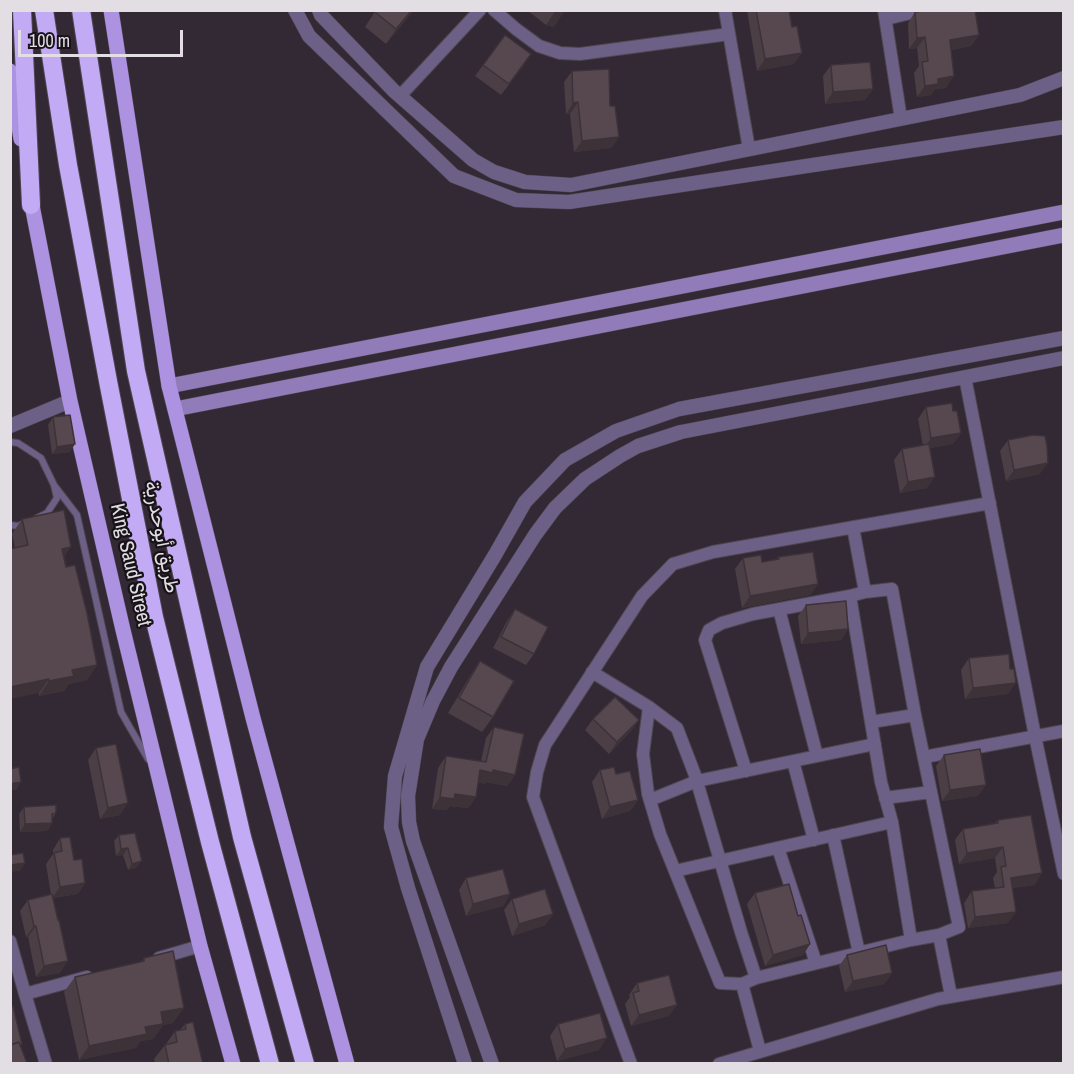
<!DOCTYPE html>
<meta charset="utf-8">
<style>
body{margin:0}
#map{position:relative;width:1074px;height:1074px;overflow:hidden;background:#322934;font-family:"Archivo Narrow",sans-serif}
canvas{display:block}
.frame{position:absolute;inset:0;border:12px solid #e3dde4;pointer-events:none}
.scale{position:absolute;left:18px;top:30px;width:165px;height:27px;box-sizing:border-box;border:3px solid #e3dde4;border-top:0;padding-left:8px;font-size:18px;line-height:21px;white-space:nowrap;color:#e3dde4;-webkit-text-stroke:4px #171318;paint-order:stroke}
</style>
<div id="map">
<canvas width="1074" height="1074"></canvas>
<div class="frame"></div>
<div class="scale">100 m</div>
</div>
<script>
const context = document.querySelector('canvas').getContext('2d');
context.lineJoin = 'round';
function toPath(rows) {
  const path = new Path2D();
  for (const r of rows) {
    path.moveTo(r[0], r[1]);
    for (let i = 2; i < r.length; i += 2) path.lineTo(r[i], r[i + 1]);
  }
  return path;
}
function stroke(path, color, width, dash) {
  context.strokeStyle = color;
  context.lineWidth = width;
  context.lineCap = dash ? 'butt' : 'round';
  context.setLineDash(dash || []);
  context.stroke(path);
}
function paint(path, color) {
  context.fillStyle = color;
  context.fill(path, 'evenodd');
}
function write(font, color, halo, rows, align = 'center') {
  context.font = font + ' "Archivo Narrow",Vazirmatn,sans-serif';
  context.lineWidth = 4.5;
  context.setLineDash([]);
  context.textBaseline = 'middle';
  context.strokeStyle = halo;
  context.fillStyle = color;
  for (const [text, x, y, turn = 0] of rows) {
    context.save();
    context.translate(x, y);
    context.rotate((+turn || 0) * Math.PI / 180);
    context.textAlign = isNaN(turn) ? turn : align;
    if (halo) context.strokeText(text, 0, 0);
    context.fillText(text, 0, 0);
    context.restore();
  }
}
const service = toPath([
 [10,442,18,443,41,458,54,485,57,498,47,513,37,518],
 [54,485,77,515,121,712,148,759],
 [10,525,18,526,25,523]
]);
const minor = toPath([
 [494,10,516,29,539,46,560,53,580,54,729,34],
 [725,10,749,149],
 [884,10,901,119],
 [886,19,923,10],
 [400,96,480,10],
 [965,377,1035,736,1064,874],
 [853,527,865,592,850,596,881,782,892,822,911,940,939,935,951,996],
 [865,592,892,589,915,715,959,927,939,935],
 [779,609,817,756],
 [592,672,649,707,677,728,695,775,741,932,756,978,742,984,760,1051],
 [649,707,643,754,648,794,660,834,720,983,742,984],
 [871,722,915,715],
 [924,757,1064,731],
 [793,761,814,840],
 [746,771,705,640,709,630,722,623,753,614,850,596],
 [885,798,931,792],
 [650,800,697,781,875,744],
 [833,835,859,953],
 [778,848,816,963],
 [675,871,892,822],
 [10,941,25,994,46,1064],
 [159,958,200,946],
 [756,978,911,940],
 [25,994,87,977],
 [631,1064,533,797,537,772,545,745,642,596,673,564,713,552,990,503],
 [719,1064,938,999,1064,977]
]);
const tertiary = toPath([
 [295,10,309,36,454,176,516,200,569,202,1064,127],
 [319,10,321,15,394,91,473,160,494,172,525,182,571,185,1020,95,1064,78],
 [10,426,70,401],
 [465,1064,408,888,391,827,395,776,427,667,495,555,525,502,565,460,616,431,679,409,1064,338],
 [492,1064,413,841,409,822,408,796,417,739,433,701,451,667,535,535,555,508,585,479,620,456,638,446,681,432,1064,358]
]);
const secondary = toPath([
 [169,386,1064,212],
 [175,409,1064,235]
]);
const primary = toPath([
 [111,10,169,386,253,718,347,1064],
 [10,71,21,139],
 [30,195,70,401,123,630,200,946,233,1064]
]);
const motorway = toPath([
 [22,10,31,205],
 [44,10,68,165,108,381,154,617,210,842,270,1064],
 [81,10,136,371,242,837,305,1064]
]);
stroke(service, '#4e4650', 8);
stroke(minor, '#4e4650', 14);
stroke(tertiary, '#4e4650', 15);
stroke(secondary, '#4e4650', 16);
stroke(primary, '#4e4650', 16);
stroke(motorway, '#4e4650', 20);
stroke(service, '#6d6086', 6);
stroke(minor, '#6d6086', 12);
stroke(tertiary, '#6d6086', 14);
stroke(secondary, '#917cb9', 15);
stroke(primary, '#ac92e0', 15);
stroke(motorway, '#c3aaf5', 18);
paint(toPath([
 [376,10,414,10,386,44,365,27],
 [527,10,564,10,554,27,546,25],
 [747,10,789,10,794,64,757,71],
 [915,12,979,35,971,46,951,50,946,88,935,89,931,95,917,97,914,73,919,66,917,48,909,49,908,23],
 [483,65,524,65,501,95,475,76],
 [831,65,873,89,865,100,825,104,823,76],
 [572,71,610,106,619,137,611,148,574,152,570,114,566,114,564,82],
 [926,407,953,411,961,433,953,444,930,448,927,488,900,493,894,460,902,449,923,446,918,419],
 [53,417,70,452,52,454,48,425],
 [1008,440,1040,474,1006,481,1000,451],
 [22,519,64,557,97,665,87,680,69,684,64,691,39,696,15,548,12,534],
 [778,557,818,584,810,595,742,608,735,569,743,558,762,562,776,560],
 [806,605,848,629,841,640,801,644,798,616],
 [515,609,534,654,526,665,493,648,507,621],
 [969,658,1010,669,1008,694,965,699,961,670],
 [480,661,493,717,482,732,448,713,470,676],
 [593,719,639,720,631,731,609,754,585,730],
 [494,727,515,775,507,786,486,782,485,784,478,782,476,797,468,808,450,806,446,810,432,809,438,768,446,756,481,761,486,738],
 [96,748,120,815,100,819,88,760],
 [944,755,978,796,942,801,936,766],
 [600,770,616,774,638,800,630,811,602,819,592,782],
 [24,807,56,813,52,819,52,823,47,831,20,832,19,814],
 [998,820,1035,885,1012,888,1008,923,968,928,964,903,972,891,995,888,993,878,997,872,995,858,959,864,955,840,963,829,995,823],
 [135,833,137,867,128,870,123,855,116,856,114,841,119,835],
 [60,838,74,860,85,883,78,894,53,898,60,973,36,977,28,937,26,937,20,911,28,900,51,895,46,864,53,854,53,850],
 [466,878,510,894,503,906,466,916,459,890],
 [755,893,798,916,810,944,803,955,765,966,747,904],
 [512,899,553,914,545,925,512,936,504,910],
 [847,955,892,973,884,984,845,992,839,966],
 [144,958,173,1023,163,1025,153,1039,141,1041,136,1048,79,1060,64,992,75,977,141,962],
 [637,983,669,1016,631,1026,625,1004,630,997,629,995],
 [185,1024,203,1064,155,1064,154,1059,165,1045,166,1044,175,1031,180,1030],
 [558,1024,599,1050,557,1061,550,1036]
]), '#4b3e45');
paint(toPath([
 [412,10,414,10,386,44,396,29],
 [556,10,564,12,554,27,546,25],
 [979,35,971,46,942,51,950,40],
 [925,37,917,48,909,49,917,38],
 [802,53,794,64,757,71,765,59],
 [954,76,946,88,935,89,931,95,917,97,925,86,938,79],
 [873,89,865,100,825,104,833,92],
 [578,102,570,114,566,114,573,103],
 [619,137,611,148,574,152,582,141],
 [961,433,953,444,924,449,931,438],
 [75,444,70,452,52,454,57,447],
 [1048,463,1040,474,1006,481,1014,470],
 [935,477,927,488,900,493,908,482],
 [71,547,61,561,62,549],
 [818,584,810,595,742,608,750,596],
 [848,629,841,640,801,644,808,633],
 [97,665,87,680,69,684,64,691,39,696,49,681,72,670],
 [49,679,39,693,10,699,10,687],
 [1016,683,1008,694,965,699,973,688],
 [639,720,631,731,609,754,617,742],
 [480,770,493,770,515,775,507,786,486,782,485,784,472,781],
 [21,782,16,790,10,790,10,784],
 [986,785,978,796,942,801,950,790],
 [455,794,476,797,468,808,450,806,446,810,432,809,440,797],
 [638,800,630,811,602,819,610,807],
 [128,803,120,815,100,819,108,808],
 [52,823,47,831,20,832,25,824],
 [1003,847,995,858,959,864,967,853],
 [128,848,123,855,116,856,121,849],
 [142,861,137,867,128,870,132,864],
 [25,863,20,871,10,872,11,865],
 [1042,873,1035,885,1003,889,1011,878],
 [85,883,78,894,52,898,60,887],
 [510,894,503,906,466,916,473,904],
 [1016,912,1008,923,968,928,975,917],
 [553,914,545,925,512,936,519,924],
 [34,926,36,926,28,937,26,937],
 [810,944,803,955,765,966,773,955],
 [68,961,60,973,36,977,44,966],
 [892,973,884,984,845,992,853,981],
 [677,1005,669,1016,631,1026,639,1015],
 [184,1008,173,1023,163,1025,153,1039,141,1041,136,1048,79,1060,89,1046,161,1012],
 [607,1038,599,1050,557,1061,565,1049]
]), '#3d3238');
const building = toPath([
 [376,10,412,10,396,29,375,12,376,10],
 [756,10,789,10,792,27,797,26,802,53,765,59,756,10],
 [930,10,975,10,979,35,950,40,954,76,938,79,938,84,925,86,922,62,928,61,925,37,917,38,915,12,930,10],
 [505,35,531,54,509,84,483,65,505,35],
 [870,62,873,89,833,92,831,65,870,62],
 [609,69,610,106,615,106,619,137,582,141,578,102,573,103,572,71,609,69],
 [952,403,953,411,957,411,961,433,931,438,926,407,952,403],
 [70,415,75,444,57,447,53,417,70,415],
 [1033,435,1045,436,1047,446,1048,463,1014,470,1008,440,1033,435],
 [929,444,935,477,908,482,902,449,929,444],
 [64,510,71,547,62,549,66,567,75,565,87,613,97,665,72,670,74,676,49,681,49,679,10,687,10,549,28,545,22,519,64,510],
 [813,552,818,584,750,596,743,558,761,555,762,562,779,559,778,557,813,552],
 [846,601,848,629,808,633,806,605,846,601],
 [515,609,548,627,534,654,501,637,515,609],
 [1009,654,1010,669,1014,669,1016,683,973,688,969,658,1009,654],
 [480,661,514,681,493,717,459,698,480,661],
 [615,697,639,720,617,742,593,719,615,697],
 [494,727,524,734,515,775,493,770,493,773,480,770,476,797,455,794,454,799,440,797,446,756,486,762,494,727],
 [116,744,128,803,108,808,96,748,116,744],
 [980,749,986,785,950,790,944,755,980,749],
 [19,767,21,782,10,784,10,769,19,767],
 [614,767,616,774,630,771,638,800,610,807,600,770,614,767],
 [56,805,56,813,52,814,52,823,25,824,24,807,56,805],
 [1031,815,1042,873,1011,878,1016,912,975,917,972,891,1004,887,1001,867,1006,866,1003,847,967,853,963,829,998,823,998,820,1031,815],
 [135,833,142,861,132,864,128,848,121,849,119,835,135,833],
 [70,837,74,860,82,859,85,883,60,887,54,853,62,851,60,838,70,837],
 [23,853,25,863,11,865,10,855,23,853],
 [503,869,510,894,473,904,466,878,503,869],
 [789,884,798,916,801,915,810,944,773,955,755,893,789,884],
 [545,889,553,914,519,924,512,899,545,889],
 [52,894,58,920,59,920,68,961,44,966,36,926,34,926,28,900,52,894],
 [886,945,892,973,853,981,847,955,886,945],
 [173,951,184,1008,161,1012,163,1024,145,1027,147,1034,89,1046,75,977,144,961,144,958,173,951],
 [669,975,677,1005,639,1015,633,993,639,991,637,983,669,975],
 [13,1006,22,1044,20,1045,19,1042,11,1045,10,1042,10,1007,13,1006],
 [600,1013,607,1038,565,1049,558,1024,600,1013],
 [193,1022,203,1064,169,1064,165,1045,177,1042,175,1031,186,1029,185,1024,193,1022],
 [19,1042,27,1063,10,1064,10,1045,19,1042]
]);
paint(building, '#574850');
stroke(building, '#3d3238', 1.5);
write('20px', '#e3dde4', '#171318', [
 ["طريق أبوحدرية",161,537,79],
 ["King Saud Street",130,565,77]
]);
</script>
